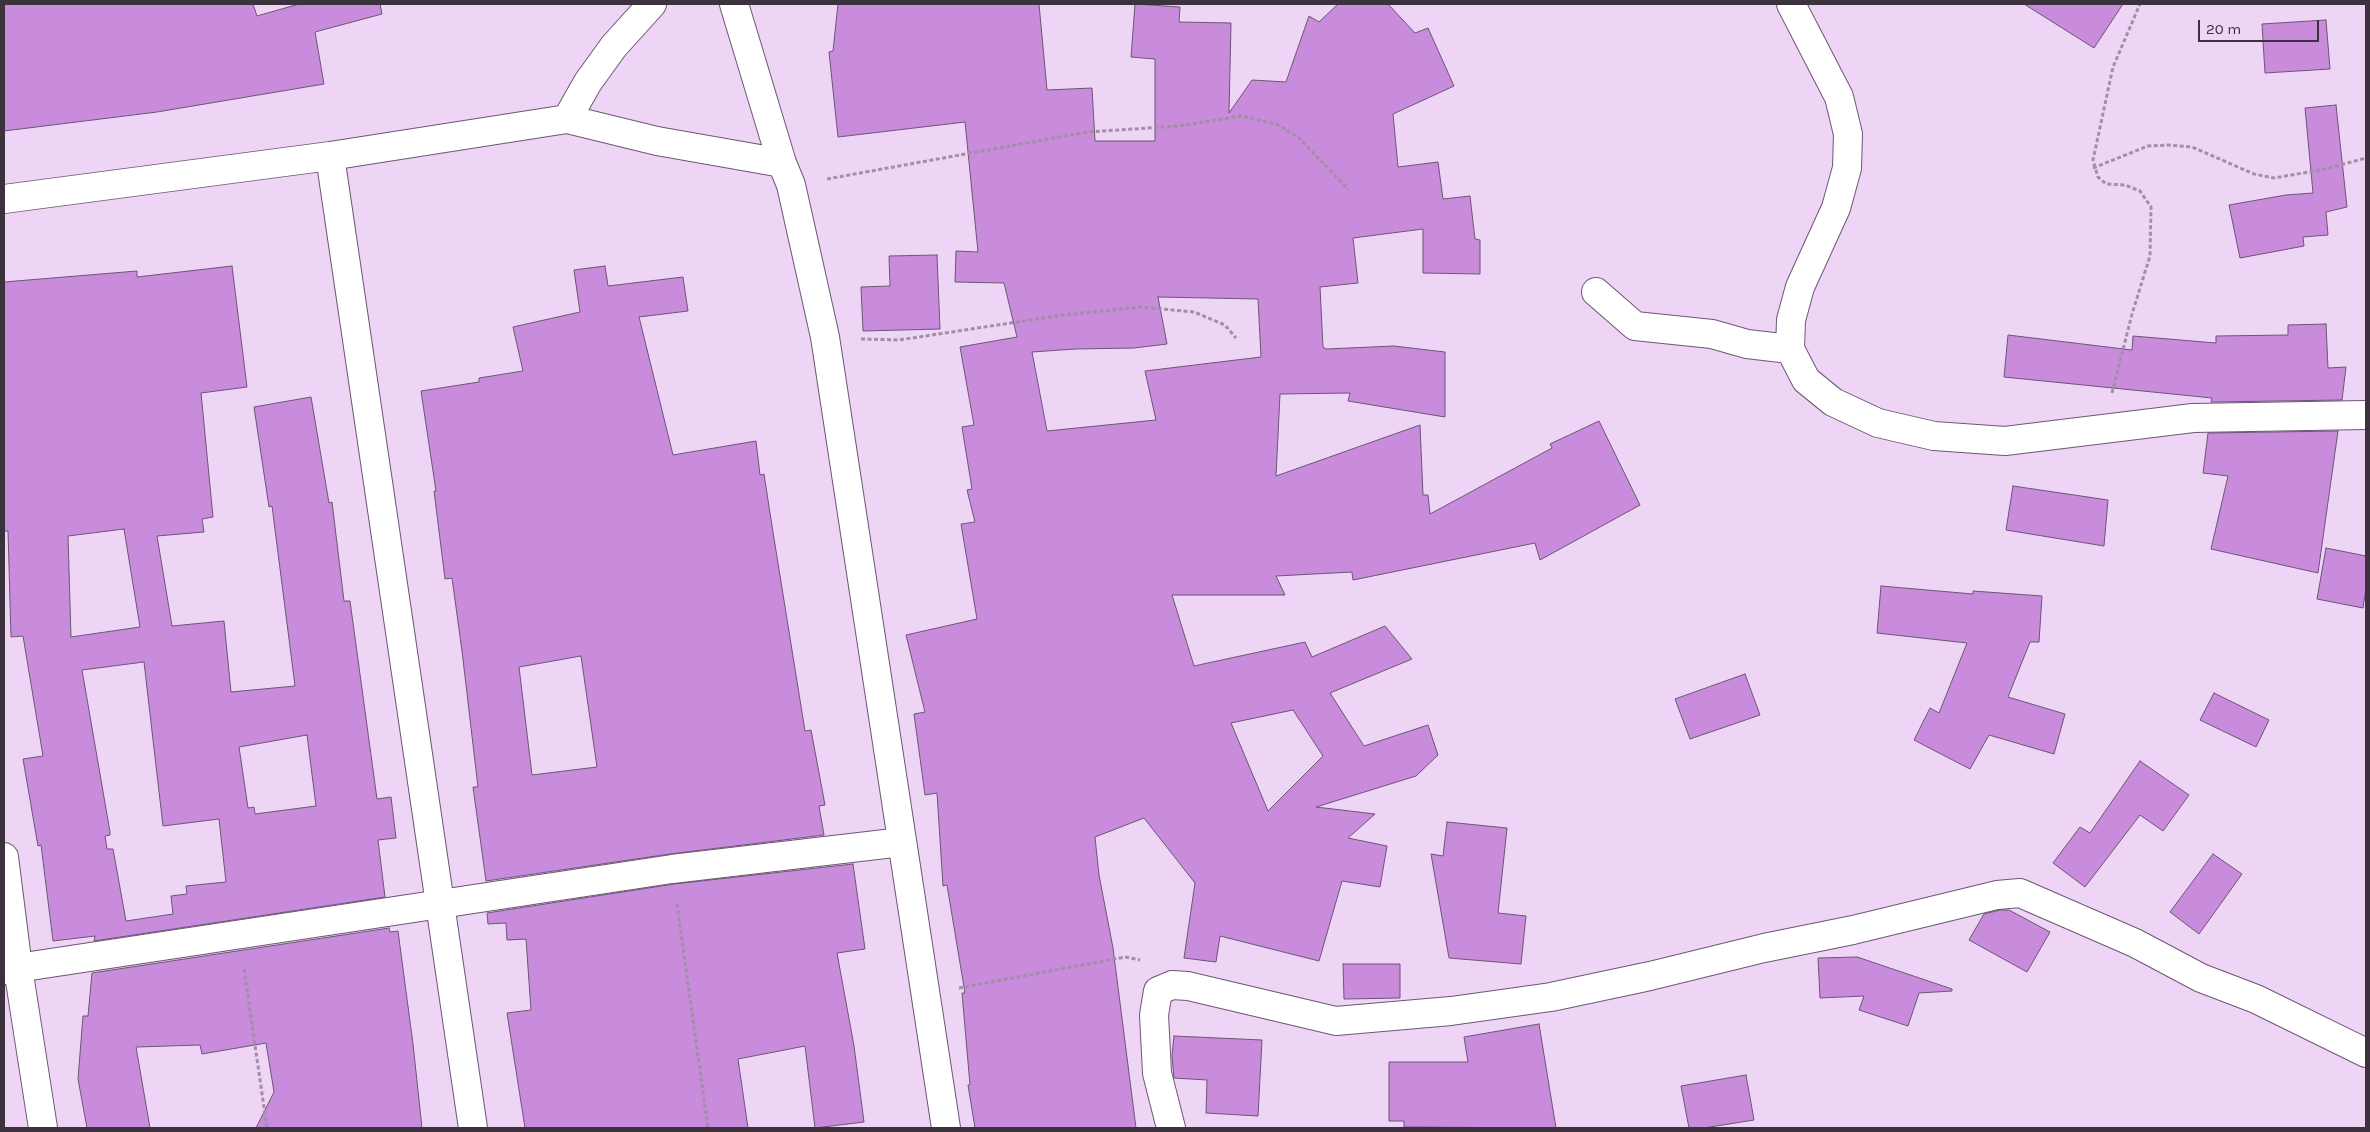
<!DOCTYPE html>
<style>
body{margin:0}
#map{position:relative;width:2370px;height:1132px;overflow:hidden;background:#eed5f5;font-family:Karla,sans-serif}
canvas{display:block}
.frame{position:absolute;inset:0;border:5px solid #3c323e;pointer-events:none}
.scale{position:absolute;left:2198px;top:20px;width:121px;height:22px;box-sizing:border-box;border:2px solid #3c323e;border-top:0;padding-left:6px;font-size:15px;line-height:18px;white-space:nowrap;color:#3c323e;-webkit-text-stroke:4px #eed5f5;paint-order:stroke}
</style>
<div id="map">
<canvas width="2370" height="1132"></canvas>
<div class="frame"></div>
<div class="scale">20 m</div>
</div>
<script>
const context = document.querySelector('canvas').getContext('2d');
context.lineJoin = 'round';
function paint(path, color) {
  context.fillStyle = color;
  context.fill(path, 'evenodd');
}
function toPath(rows) {
  const path = new Path2D();
  for (const r of rows) {
    path.moveTo(r[0], r[1]);
    for (let i = 2; i < r.length; i += 2) path.lineTo(r[i], r[i + 1]);
  }
  return path;
}
function stroke(path, color, width, dash) {
  context.strokeStyle = color;
  context.lineWidth = width;
  context.lineCap = dash ? 'butt' : 'round';
  context.setLineDash(dash || []);
  context.stroke(path);
}
const building = toPath([
 [4,4,253,4,257,16,299,4,380,4,382,14,315,32,324,84,157,112,4,131,4,4],
 [838,4,1039,4,1047,90,1092,88,1095,141,1155,141,1155,59,1131,57,1135,4,1180,7,1179,22,1231,23,1229,113,1252,80,1286,82,1309,16,1319,22,1338,4,1388,4,1415,33,1428,28,1454,86,1393,114,1398,167,1438,162,1443,199,1470,196,1475,239,1480,240,1480,274,1423,273,1423,229,1353,238,1358,283,1320,287,1323,347,1326,349,1394,346,1445,352,1445,417,1348,401,1350,393,1280,394,1276,476,1420,425,1423,495,1428,495,1430,514,1552,448,1550,444,1599,421,1640,505,1540,560,1535,543,1353,580,1352,572,1276,576,1285,595,1172,595,1194,666,1305,642,1312,657,1385,626,1412,659,1330,693,1364,746,1428,725,1438,755,1416,776,1316,807,1375,814,1348,838,1387,846,1380,887,1342,881,1319,961,1220,936,1216,962,1184,958,1195,883,1144,818,1095,837,1099,875,1113,948,1136,1128,975,1128,968,1085,970,1085,962,993,965,993,947,885,943,886,937,793,925,795,914,714,925,712,906,635,977,619,961,524,975,522,967,490,972,489,962,427,974,425,960,347,1017,337,1004,283,955,282,956,251,978,252,965,122,838,137,829,52,833,51,838,4],
 [1158,297,1258,299,1261,357,1145,371,1156,420,1047,431,1032,352,1075,349,1134,348,1167,344,1158,297],
 [1293,710,1323,756,1268,811,1231,723,1293,710],
 [2024,4,2123,4,2094,48,2024,4],
 [2326,20,2330,69,2265,73,2262,24,2326,20],
 [2336,105,2347,207,2326,212,2328,235,2303,237,2304,246,2240,258,2229,205,2286,195,2313,193,2305,108,2336,105],
 [937,255,940,329,863,331,861,287,890,286,889,256,937,255],
 [232,266,247,387,201,393,213,517,202,519,204,532,157,536,172,626,224,621,231,692,295,686,272,506,269,507,254,407,311,397,329,503,332,502,344,601,350,601,377,799,391,797,396,838,378,840,385,897,94,941,95,936,53,941,41,845,38,846,23,759,43,756,23,636,11,637,8,531,4,531,4,282,137,271,137,277,232,266],
 [124,529,140,627,71,637,68,536,124,529],
 [144,662,163,826,219,819,226,882,186,886,187,894,171,896,173,914,126,921,113,849,107,849,105,836,110,835,110,832,82,670,144,662],
 [307,735,316,806,255,814,254,807,248,808,239,747,307,735],
 [605,266,608,286,683,277,688,311,639,317,673,455,756,441,760,475,764,474,772,526,805,731,811,730,825,805,819,806,824,835,670,854,486,881,473,787,478,787,462,651,452,578,445,579,434,491,436,491,421,391,479,382,479,378,523,371,513,327,580,312,574,270,605,266],
 [581,656,597,767,532,775,519,667,581,656],
 [2326,324,2328,368,2346,367,2342,400,2211,402,2212,398,2004,377,2008,335,2132,350,2133,336,2216,343,2216,336,2288,335,2288,325,2326,324],
 [2338,431,2318,573,2211,549,2228,476,2203,473,2208,433,2338,431],
 [2013,486,2108,500,2104,546,2006,530,2013,486],
 [2326,548,2366,556,2366,588,2363,608,2317,599,2326,548],
 [1881,586,1973,594,1973,591,2042,596,2039,642,2030,642,2008,697,2065,714,2054,754,1989,735,1970,769,1914,740,1930,708,1939,713,1967,643,1877,633,1881,586],
 [1745,674,1760,715,1690,739,1675,699,1745,674],
 [2214,693,2269,720,2256,747,2200,720,2214,693],
 [2140,761,2189,795,2163,831,2140,815,2085,887,2053,863,2080,827,2090,833,2140,761],
 [1447,822,1507,828,1498,913,1526,916,1521,964,1449,958,1431,854,1443,856,1447,822],
 [2213,854,2242,874,2199,934,2170,912,2213,854],
 [853,864,865,949,837,953,854,1046,864,1122,815,1128,805,1046,738,1059,748,1128,525,1128,507,1013,531,1010,526,939,507,940,506,923,488,924,487,913,674,884,853,864],
 [2000,910,2009,910,2050,932,2027,972,1969,940,1984,914,2000,910],
 [389,928,390,932,398,931,413,1044,422,1128,256,1128,274,1092,266,1043,202,1054,200,1045,136,1047,150,1128,87,1128,78,1079,83,1016,88,1016,92,973,389,928],
 [1857,957,1952,989,1952,991,1919,993,1908,1026,1859,1010,1864,996,1820,998,1818,958,1857,957],
 [1343,964,1400,964,1400,998,1344,999,1343,964],
 [1539,1024,1556,1128,1404,1127,1404,1121,1389,1121,1389,1062,1468,1062,1464,1037,1539,1024],
 [1174,1036,1262,1040,1258,1116,1206,1113,1207,1080,1174,1078,1172,1056,1174,1036],
 [1746,1075,1754,1120,1704,1128,1689,1128,1681,1086,1746,1075]
]);
paint(building, '#c98bdb');
stroke(building, '#6b5672', 1);
const minor = toPath([
 [734,4,782,163,791,185,825,337,946,1128],
 [1791,4,1839,97,1848,134,1847,168,1836,208,1800,287,1791,320,1790,349,1806,380,1833,402,1878,423,1934,436,2005,441,2193,418,2366,415],
 [567,119,588,82,614,46,652,4],
 [330,156,473,1128],
 [4,199,330,156,567,119,657,141,782,163],
 [1596,292,1635,326,1712,334,1747,344,1790,349],
 [4,857,18,968,43,1128],
 [4,970,672,869,902,842],
 [1171,1128,1157,1073,1154,1015,1158,991,1172,985,1188,986,1336,1021,1451,1011,1551,997,1650,976,1764,948,1853,930,1997,895,2020,893,2135,943,2201,978,2256,999,2366,1053]
]);
stroke(minor, '#6d5773', 30);
stroke(toPath([
 [2093,168,2148,146,2168,145,2192,147,2254,174,2274,178,2326,169,2366,158],
 [827,179,1087,132,1179,126,1242,116,1279,125,1299,138,1349,190],
 [861,339,899,340,1063,315,1141,307,1194,312,1225,325,1236,338],
 [2112,393,2132,314,2150,256,2151,207,2140,191,2125,185,2106,184,2098,177,2093,160,2113,67,2140,4],
 [677,904,708,1128],
 [244,969,267,1128],
 [959,988,1125,957,1140,960]
]), '#a28fa7', 3, [4, 2.5]);
stroke(minor, '#fff', 28);
</script>
